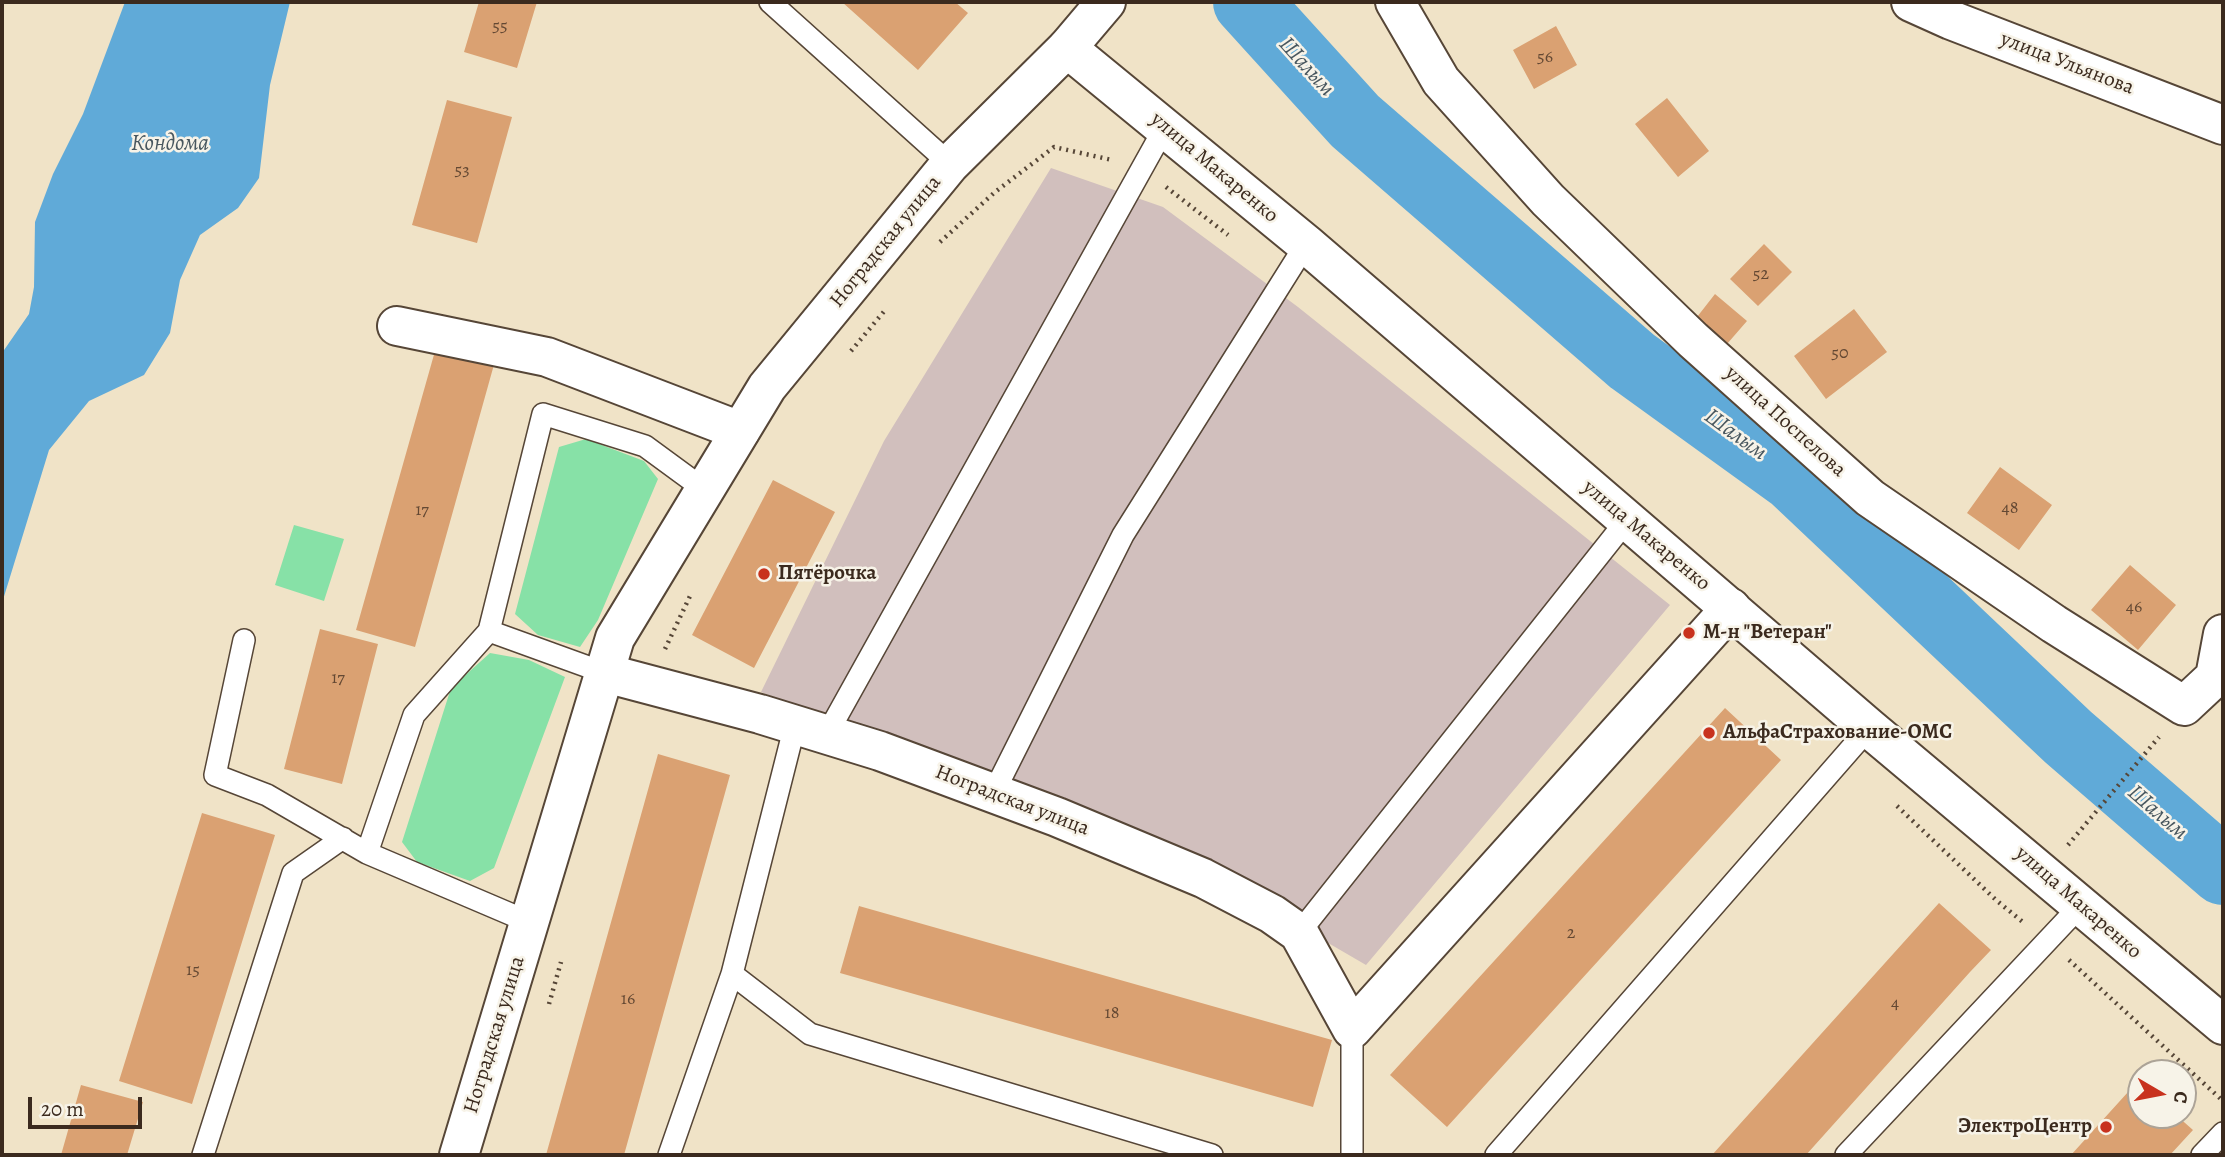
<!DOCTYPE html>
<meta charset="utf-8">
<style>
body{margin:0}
#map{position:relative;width:2225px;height:1157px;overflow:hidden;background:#f0e3c7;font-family:Alegreya,serif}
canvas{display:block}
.frame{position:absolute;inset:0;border:4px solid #3b2a1e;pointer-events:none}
.north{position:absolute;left:2127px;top:1059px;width:70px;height:70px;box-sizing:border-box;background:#f7f3e8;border:2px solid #aca397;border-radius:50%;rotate:100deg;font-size:19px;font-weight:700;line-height:28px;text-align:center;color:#3b2a1e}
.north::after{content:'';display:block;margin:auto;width:24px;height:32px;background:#c8321e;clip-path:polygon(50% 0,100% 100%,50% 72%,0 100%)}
.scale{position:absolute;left:28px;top:1097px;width:114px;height:32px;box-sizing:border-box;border:4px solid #3b2a1e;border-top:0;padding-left:9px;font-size:21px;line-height:24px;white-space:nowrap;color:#3b2a1e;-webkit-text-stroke:5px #f7f3e8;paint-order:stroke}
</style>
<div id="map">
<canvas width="2225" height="1157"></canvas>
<div class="frame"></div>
<div class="north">С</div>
<div class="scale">20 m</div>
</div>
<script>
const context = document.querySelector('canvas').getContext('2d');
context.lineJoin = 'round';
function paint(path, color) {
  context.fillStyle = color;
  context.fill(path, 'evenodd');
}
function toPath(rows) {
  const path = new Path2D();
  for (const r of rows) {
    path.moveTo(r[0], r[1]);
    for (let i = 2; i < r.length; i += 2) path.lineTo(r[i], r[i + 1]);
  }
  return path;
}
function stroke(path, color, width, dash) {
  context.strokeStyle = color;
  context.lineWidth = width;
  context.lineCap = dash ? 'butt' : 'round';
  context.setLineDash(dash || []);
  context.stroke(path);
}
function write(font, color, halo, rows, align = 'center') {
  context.font = font + ' Alegreya,serif';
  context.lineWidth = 5;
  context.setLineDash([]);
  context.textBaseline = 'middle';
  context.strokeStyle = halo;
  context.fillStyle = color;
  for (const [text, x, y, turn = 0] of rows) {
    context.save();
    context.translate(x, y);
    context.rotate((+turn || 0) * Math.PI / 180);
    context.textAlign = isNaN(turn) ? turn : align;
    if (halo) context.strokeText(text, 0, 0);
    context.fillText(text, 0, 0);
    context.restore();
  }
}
paint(toPath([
 [1051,168,1163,207,1298,307,1670,605,1366,965,1165,848,761,692,884,441]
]), '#d1bfbd');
paint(toPath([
 [586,439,644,461,658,479,598,620,580,647,538,635,515,614,559,447],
 [294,525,344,539,324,601,275,585],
 [490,653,529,660,565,677,494,868,470,881,417,862,402,842,451,688]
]), '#87e1a7');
paint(toPath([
 [125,2,290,2,270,85,259,178,238,208,200,235,180,280,170,333,144,375,89,401,49,450,2,603,2,353,29,314,34,287,35,222,53,174,83,114]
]), '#60aad8');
stroke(toPath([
 [1247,2,1355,121,1632,361,1794,478,2068,737,2223,871]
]), '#60aad8', 68);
paint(toPath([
 [479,2,537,2,517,68,464,52],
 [842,2,955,2,968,13,918,70],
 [1556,26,1577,65,1534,89,1513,50],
 [1667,98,1709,151,1678,177,1635,124],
 [447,100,512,117,477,243,412,225],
 [1764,244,1792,272,1758,306,1730,279],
 [1715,294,1747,321,1727,344,1697,317],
 [1854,309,1887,352,1826,399,1794,356],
 [437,344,495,361,415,647,356,630],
 [2000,467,2052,505,2019,550,1967,513],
 [773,480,835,512,754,668,692,635],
 [2130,565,2176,605,2138,650,2091,610],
 [320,629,378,644,342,784,284,769],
 [1725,708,1781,760,1447,1127,1390,1075],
 [658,754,730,775,680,954,624,1155,546,1155],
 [202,813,275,835,192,1104,119,1081],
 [1939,903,1991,950,1970,972,1806,1155,1712,1155],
 [859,906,1332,1040,1313,1107,840,973],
 [2138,1081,2141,1083,2141,1115,2176,1115,2193,1130,2170,1155,2071,1155],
 [81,1085,143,1102,127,1155,61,1155]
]), '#daa172');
const service = toPath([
 [770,2,950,164],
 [489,631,605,673],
 [244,640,215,775,267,795,367,853,529,922],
 [827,734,1165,127],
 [994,792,1123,535,1306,244],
 [367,853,414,715,489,631,543,414,645,446,705,490],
 [1299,933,1627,520],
 [732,974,810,1034,1212,1155],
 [203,1155,293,873,343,838],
 [669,1155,732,974,795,725],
 [1352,1155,1352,1029],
 [1496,1155,1869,728],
 [1846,1155,2080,906],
 [2202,1155,2223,1133]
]);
const minor = toPath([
 [1395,2,1441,81,1548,200,1693,340,1870,498,2054,624,2184,706,2215,677,2223,634],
 [1911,2,1951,20,2223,125],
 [1067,48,1106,2],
 [397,326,547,357,740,431],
 [605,673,760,714,880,751,1057,817,1203,878,1272,914,1299,933,1352,1029,1731,608]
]);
const tertiary = toPath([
 [459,1155,615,638,767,387,950,164,1067,48,1306,244,1869,728,2223,1025]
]);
stroke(service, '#564637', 24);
stroke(minor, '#564637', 42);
stroke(tertiary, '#564637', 42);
stroke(toPath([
 [1166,187,1228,235],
 [940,242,995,192,1054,147,1112,160],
 [851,351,886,309],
 [665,649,691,594],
 [1897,806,1996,900,2024,923],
 [2068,845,2159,737],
 [2069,960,2223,1101],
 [549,1004,561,962]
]), '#564637', 4.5, [2, 5]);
stroke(service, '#fff', 21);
stroke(minor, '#fff', 38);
stroke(tertiary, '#fff', 38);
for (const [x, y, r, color] of [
 [764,574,7,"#c8321e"],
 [1689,633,7,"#c8321e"],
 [1709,733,7,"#c8321e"],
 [2106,1127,7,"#c8321e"]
]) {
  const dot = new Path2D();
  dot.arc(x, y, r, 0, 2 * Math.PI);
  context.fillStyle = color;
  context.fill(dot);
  stroke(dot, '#f7f3e8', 2.5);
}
write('18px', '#634833', null, [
 ["55",500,27],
 ["56",1545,58],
 ["53",462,171],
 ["52",1761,275],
 ["50",1840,354],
 ["48",2010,509],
 ["17",422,511],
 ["46",2134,608],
 ["17",338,679],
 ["2",1571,934],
 ["15",193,971],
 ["16",628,1000],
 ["4",1895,1004],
 ["18",1112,1014]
]);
write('21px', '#3b2a1e', '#f7f3e8', [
 ["улица Ульянова",2067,64,21],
 ["улица Макаренко",1214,168,40],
 ["Ноградская улица",886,242,-51],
 ["улица Поспелова",1785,422,42],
 ["улица Макаренко",1646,536,40],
 ["Ноградская улица",1012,801,21],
 ["улица Макаренко",2078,903,41],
 ["Ноградская улица",495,1035,-73]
]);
write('bold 21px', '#3b2a1e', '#f7f3e8', [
 ["Пятёрочка",778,574],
 ["М-н \"Ветеран\"",1703,633],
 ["АльфаСтрахование-ОМС",1723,733],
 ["ЭлектроЦентр",2092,1127,"right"]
], 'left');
write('italic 23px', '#48575f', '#f7f3e8', [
 ["Шалым",1306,67,48],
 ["Кондома",170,144],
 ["Шалым",1735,435,36],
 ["Шалым",2157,813,41]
]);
</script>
